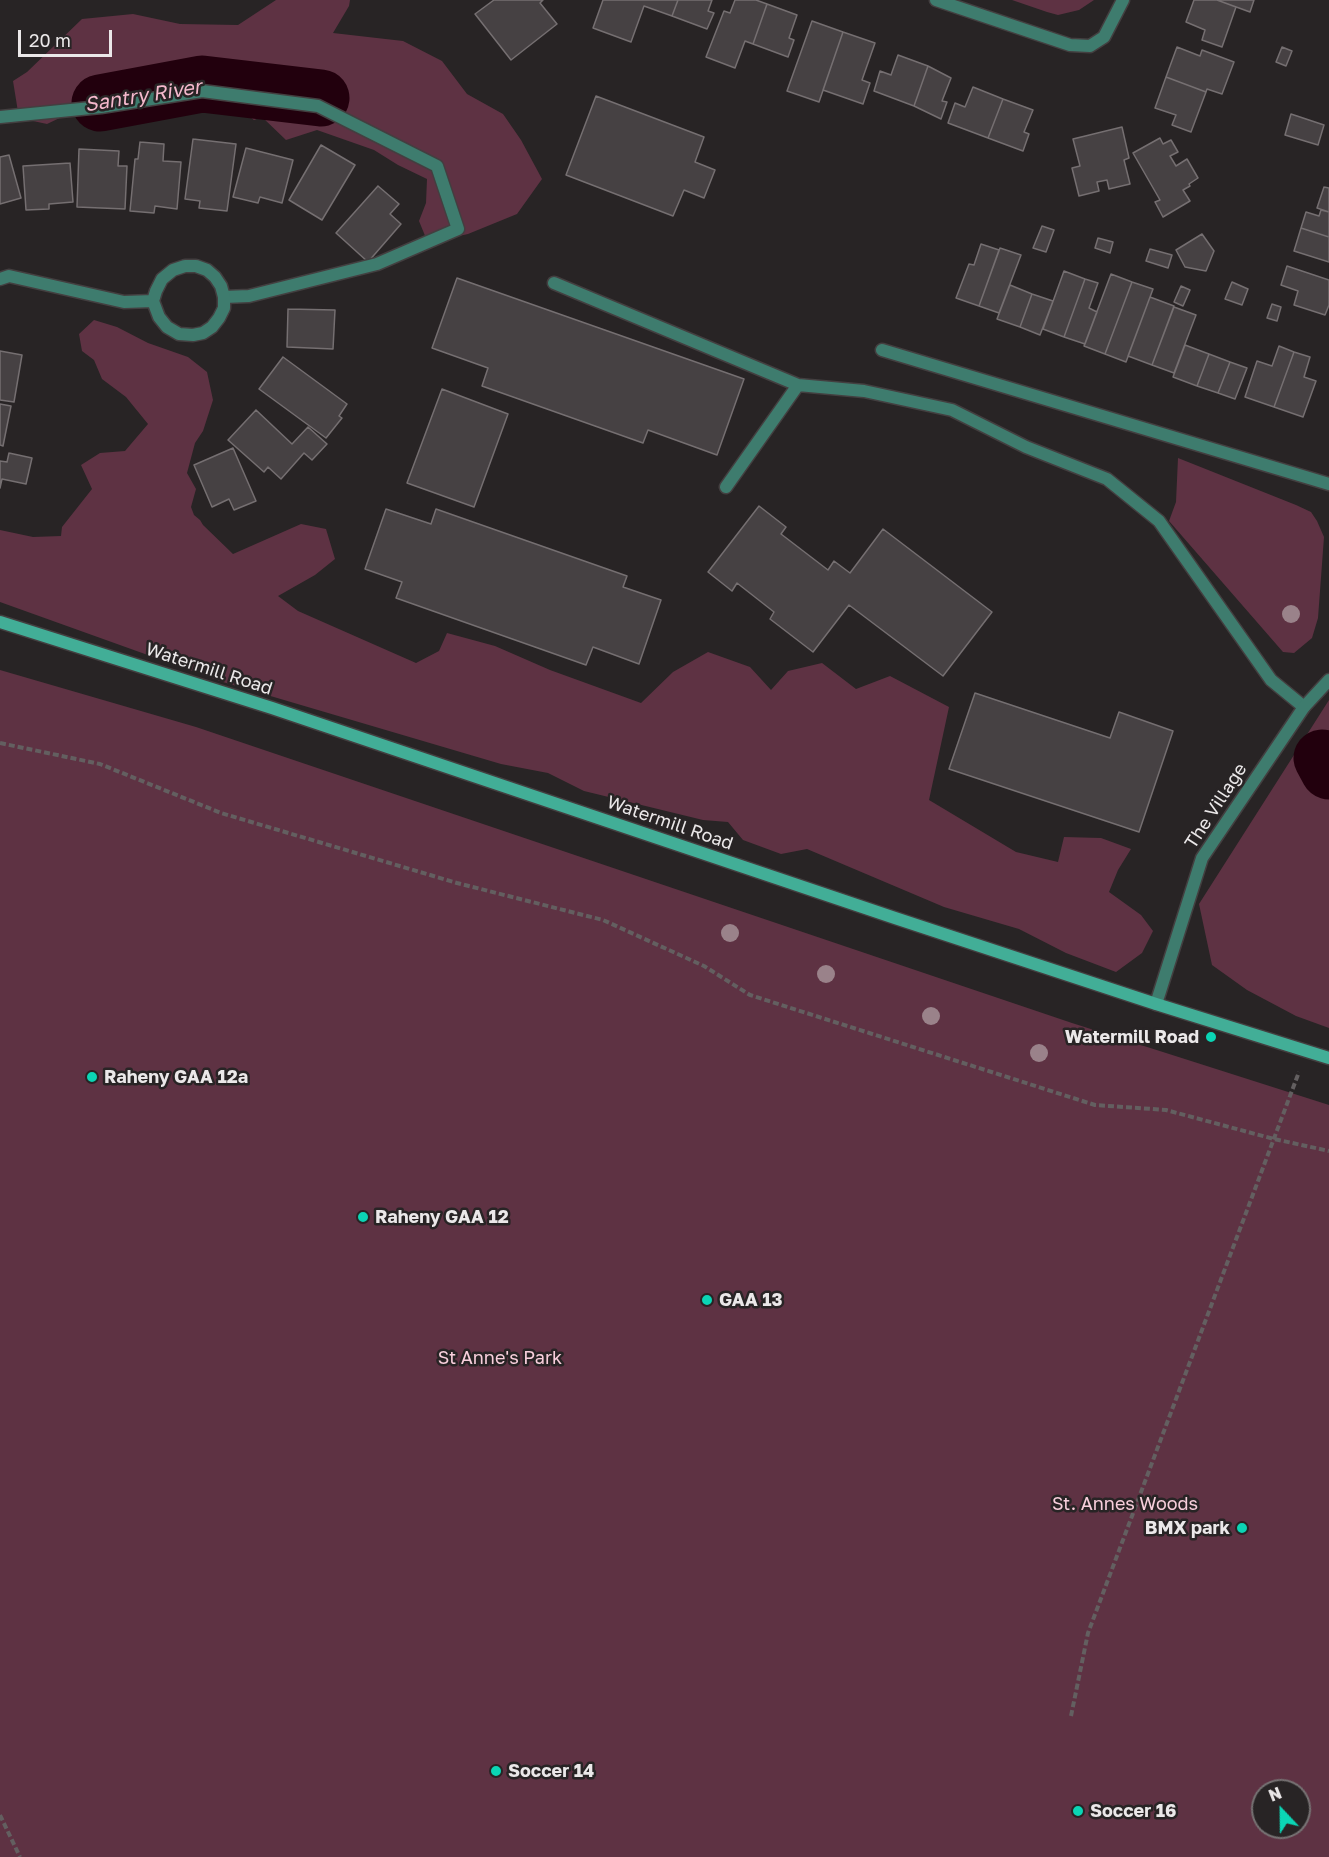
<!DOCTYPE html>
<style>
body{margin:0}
#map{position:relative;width:1329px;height:1857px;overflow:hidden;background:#282425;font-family:"Golos Text",sans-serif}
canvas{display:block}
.north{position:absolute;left:1251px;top:1779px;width:60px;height:60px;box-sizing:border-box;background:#282425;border:2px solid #767273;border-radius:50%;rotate:338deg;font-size:16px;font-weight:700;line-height:24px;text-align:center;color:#ebe8e9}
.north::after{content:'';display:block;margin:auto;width:21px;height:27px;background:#0bd5b5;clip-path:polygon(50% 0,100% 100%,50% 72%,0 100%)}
.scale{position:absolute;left:18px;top:30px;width:94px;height:27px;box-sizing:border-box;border:3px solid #ebe8e9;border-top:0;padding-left:8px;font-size:18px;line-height:21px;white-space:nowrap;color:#ebe8e9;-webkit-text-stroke:4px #282425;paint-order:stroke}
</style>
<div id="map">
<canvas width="1329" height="1857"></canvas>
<div class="north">N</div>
<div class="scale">20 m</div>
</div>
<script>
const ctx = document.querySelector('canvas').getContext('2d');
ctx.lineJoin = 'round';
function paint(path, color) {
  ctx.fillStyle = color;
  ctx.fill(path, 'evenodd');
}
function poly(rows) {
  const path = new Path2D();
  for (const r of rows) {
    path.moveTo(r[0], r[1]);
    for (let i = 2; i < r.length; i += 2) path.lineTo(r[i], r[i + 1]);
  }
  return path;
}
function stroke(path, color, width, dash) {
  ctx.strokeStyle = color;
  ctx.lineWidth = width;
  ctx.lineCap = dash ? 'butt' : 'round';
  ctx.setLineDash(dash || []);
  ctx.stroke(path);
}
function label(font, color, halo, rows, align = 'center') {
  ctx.font = font + ' "Golos Text",sans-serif';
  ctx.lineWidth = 5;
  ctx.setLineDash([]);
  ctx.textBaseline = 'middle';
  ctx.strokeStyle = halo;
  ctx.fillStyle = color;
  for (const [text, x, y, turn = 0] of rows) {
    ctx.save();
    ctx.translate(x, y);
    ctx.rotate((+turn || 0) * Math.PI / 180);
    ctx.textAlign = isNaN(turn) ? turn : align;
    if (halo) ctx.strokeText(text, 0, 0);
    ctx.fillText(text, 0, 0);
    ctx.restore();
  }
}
paint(poly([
 [276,0,350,0,349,6,333,33,403,41,442,61,467,94,503,114,521,140,542,179,517,214,468,234,428,243,419,221,426,203,427,179,398,165,374,150,317,130,286,140,262,117,254,120,239,109,212,99,168,100,140,104,115,115,68,114,47,124,19,118,13,81,27,72,82,19,133,14,180,24,238,25],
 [1012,0,1094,0,1079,10,1058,15,1047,12],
 [94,320,117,327,148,343,188,357,207,372,213,400,203,431,195,443,187,473,196,489,191,507,194,515,200,520,203,525,233,554,301,524,326,529,335,559,315,575,278,596,298,611,416,663,439,651,447,633,495,646,550,670,641,703,673,672,708,652,750,667,771,690,788,671,822,663,856,689,890,676,949,707,929,800,1016,852,1058,862,1064,837,1101,838,1131,849,1118,870,1109,892,1141,915,1153,931,1142,953,1116,972,1066,953,1019,929,944,907,807,849,781,854,743,840,728,822,703,820,584,791,548,773,501,764,223,682,0,602,0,530,33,537,61,536,62,527,92,489,81,465,100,453,125,451,148,424,126,397,102,379,94,360,82,351,79,334],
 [1178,458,1296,505,1311,512,1317,521,1324,537,1318,618,1312,638,1294,653,1283,652,1169,521,1176,502],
 [0,670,196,727,1072,1023,1329,1105,1329,1857,0,1857],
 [1263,1791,1299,1791,1299,1827,1263,1827],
 [1329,700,1329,1028,1296,1016,1247,990,1212,965,1199,904]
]), '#5e3243');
stroke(poly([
 [100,103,202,84,321,98],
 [1322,758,1329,771]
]), '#22000d', 57);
const building = poly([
 [494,0,543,0,540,3,557,24,511,60,475,14,494,0],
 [603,0,678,0,672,16,644,6,631,42,593,28,603,0],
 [678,0,712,0,708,11,714,13,707,29,672,16,678,0],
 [735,0,756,0,767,4,753,44,745,41,735,68,706,57,724,11,730,13,735,0],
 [1194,0,1217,0,1236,7,1222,47,1202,40,1205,30,1186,22,1194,0],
 [1217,0,1254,0,1250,12,1217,0],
 [767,4,797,15,789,38,794,40,788,57,753,44,767,4],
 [812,21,843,32,819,102,787,91,812,21],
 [843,32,875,43,862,80,870,83,863,104,823,90,843,32],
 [1177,47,1200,56,1202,50,1234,62,1222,94,1207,89,1206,92,1166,77,1177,47],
 [1282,47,1292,51,1286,66,1276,62,1282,47],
 [898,55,928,66,914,106,874,91,880,71,891,75,898,55],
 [928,66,951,78,942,101,947,102,941,119,914,106,928,66],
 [1166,77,1206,92,1191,132,1172,125,1176,115,1155,108,1166,77],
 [973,87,1003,99,988,138,948,123,955,103,965,107,973,87],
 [596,96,704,137,695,162,715,170,704,198,684,190,673,216,566,175,596,96],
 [1003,99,1033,110,1024,132,1029,134,1023,151,988,138,1003,99],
 [1291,114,1324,125,1318,145,1285,135,1291,114],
 [1122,127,1129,158,1124,160,1130,184,1109,189,1107,180,1097,182,1099,191,1079,196,1072,168,1080,166,1073,139,1122,127],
 [1160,138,1163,144,1171,140,1178,152,1170,156,1176,166,1187,159,1198,178,1189,184,1190,186,1183,190,1190,201,1163,217,1155,202,1160,200,1133,153,1160,138],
 [193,139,236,144,227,211,199,208,200,201,185,199,193,139],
 [140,142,164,144,163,161,181,162,177,209,155,206,154,213,130,211,135,159,138,159,140,142],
 [321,145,355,165,322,220,289,200,321,145],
 [246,148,293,160,282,203,260,197,258,203,233,197,246,148],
 [79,149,119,151,118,166,127,166,125,209,77,207,79,149],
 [9,155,21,198,0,204,0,157,9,155],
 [70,163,73,202,49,204,49,209,26,210,23,166,70,163],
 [378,186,399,204,390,214,401,224,368,262,336,233,378,186],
 [1324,187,1329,188,1329,212,1317,208,1324,187],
 [1321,210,1329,212,1329,237,1301,228,1306,212,1319,216,1321,210],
 [1042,226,1054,230,1046,252,1033,248,1042,226],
 [1301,228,1329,237,1329,262,1294,251,1301,228],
 [1202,234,1214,251,1206,271,1185,267,1176,250,1202,234],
 [1098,238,1113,242,1110,253,1095,248,1098,238],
 [981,244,999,250,979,306,956,298,969,264,974,265,981,244],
 [1000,248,1021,255,999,313,979,306,1000,248],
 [1150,249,1172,255,1168,268,1146,261,1150,249],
 [1287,266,1329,280,1329,305,1325,315,1294,305,1298,291,1281,285,1287,266],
 [1064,271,1085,279,1064,337,1043,329,1064,271],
 [1111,274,1132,282,1105,354,1084,346,1111,274],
 [457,278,744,379,717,455,648,430,643,443,482,386,488,368,432,348,457,278],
 [1085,279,1098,283,1089,308,1097,312,1085,344,1064,337,1085,279],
 [1132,282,1153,289,1126,362,1105,354,1132,282],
 [1232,282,1248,289,1242,305,1225,299,1232,282],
 [1010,285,1032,294,1020,327,997,319,1010,285],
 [1181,286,1190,290,1183,306,1174,302,1181,286],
 [1032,294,1053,301,1040,335,1020,327,1032,294],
 [1150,297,1174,306,1152,365,1128,356,1150,297],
 [1272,304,1281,307,1277,321,1267,318,1272,304],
 [1174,307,1196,315,1174,373,1152,365,1174,307],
 [288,309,335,310,333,349,287,347,288,309],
 [1185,345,1209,354,1197,386,1173,377,1185,345],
 [1279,346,1294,352,1274,407,1245,397,1257,361,1272,366,1279,346],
 [0,351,22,355,14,402,0,400,0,351],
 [1294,352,1310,357,1304,377,1316,381,1303,417,1274,407,1294,352],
 [1209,354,1230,362,1218,393,1197,386,1209,354],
 [283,357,347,404,339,416,342,418,326,438,259,389,283,357],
 [1230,362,1247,368,1235,399,1218,393,1230,362],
 [442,389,508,414,474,507,407,483,442,389],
 [0,404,11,406,3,446,0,445,0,404],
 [256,410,292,444,308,427,327,444,312,460,304,453,281,479,268,467,264,472,228,440,256,410],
 [233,448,256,501,234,510,229,499,212,507,194,465,233,448],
 [9,453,32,458,26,484,2,479,0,488,0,461,7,462,9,453],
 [759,506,786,527,781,534,828,570,834,561,850,573,883,529,992,612,943,676,849,605,813,652,770,619,774,612,737,583,732,591,708,572,759,506],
 [386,509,431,524,436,509,627,576,623,587,661,600,639,664,593,647,586,665,396,598,402,582,365,569,386,509],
 [975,693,1110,738,1119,712,1173,731,1139,832,949,769,975,693]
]);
paint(building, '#464143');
stroke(building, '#756f71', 1.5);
const lane = poly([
 [0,117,101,107,202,91,318,106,437,166,458,229,377,264,249,296,224,297],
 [554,283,798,385],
 [726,487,798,385,864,391,952,410,1026,447,1107,479,1159,521,1271,680,1304,707]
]);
const street = poly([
 [936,0,1070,45,1090,46,1104,37,1123,0],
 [185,266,196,266,207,270,215,277,221,286,224,297,224,308,219,318,212,327,203,333,193,335,179,334,167,327,159,317,153,301,156,291,162,279,173,270,185,266],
 [0,279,9,276,124,302,153,301],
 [882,350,1329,484],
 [1156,1004,1202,858,1304,707,1329,680]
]);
const secondary = poly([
 [0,622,272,708,895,918,1156,1004,1329,1058]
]);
stroke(lane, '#433f40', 15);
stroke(street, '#433f40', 15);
stroke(secondary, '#433f40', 15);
stroke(poly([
 [0,743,100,764,221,813,457,883,603,920,704,966,750,995,1095,1105,1166,1110,1274,1139,1329,1151],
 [1071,1716,1088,1633,1299,1072],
 [0,1815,20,1857]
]), '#635f60', 4, [6, 3]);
stroke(lane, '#3e7c6e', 12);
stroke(street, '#3e7c6e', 12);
stroke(secondary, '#42ae97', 12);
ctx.fillStyle = '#9a828a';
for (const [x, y] of [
 [1291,614],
 [730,933],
 [826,974],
 [931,1016],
 [1039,1053]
]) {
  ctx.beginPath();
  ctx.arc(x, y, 9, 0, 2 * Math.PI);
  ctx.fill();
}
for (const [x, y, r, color] of [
 [1211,1037,6,"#0bd5b5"],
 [92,1077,6,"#0bd5b5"],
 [363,1217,6,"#0bd5b5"],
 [707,1300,6,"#0bd5b5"],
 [1242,1528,6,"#0bd5b5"],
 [496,1771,6,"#0bd5b5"],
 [1078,1811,6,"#0bd5b5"]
]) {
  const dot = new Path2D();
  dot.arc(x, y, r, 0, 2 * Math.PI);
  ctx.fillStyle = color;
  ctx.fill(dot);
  stroke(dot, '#282425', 2);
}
label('18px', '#ebe8e9', '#282425', [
 ["Watermill Road",209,669,18],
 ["The Village",1216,806,-57],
 ["Watermill Road",670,823,19]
]);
label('bold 18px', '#ebe8e9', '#282425', [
 ["Watermill Road",1199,1037,"right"],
 ["Raheny GAA 12a",104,1077],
 ["Raheny GAA 12",375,1217],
 ["GAA 13",719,1300],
 ["BMX park",1230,1528,"right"],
 ["Soccer 14",508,1771],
 ["Soccer 16",1090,1811]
], 'left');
label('18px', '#f8cfdc', '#282425', [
 ["St Anne's Park",500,1358],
 ["St. Annes Woods",1125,1504]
]);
label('italic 20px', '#f4b8cc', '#282425', [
 ["Santry River",143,96,-9]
]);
</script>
